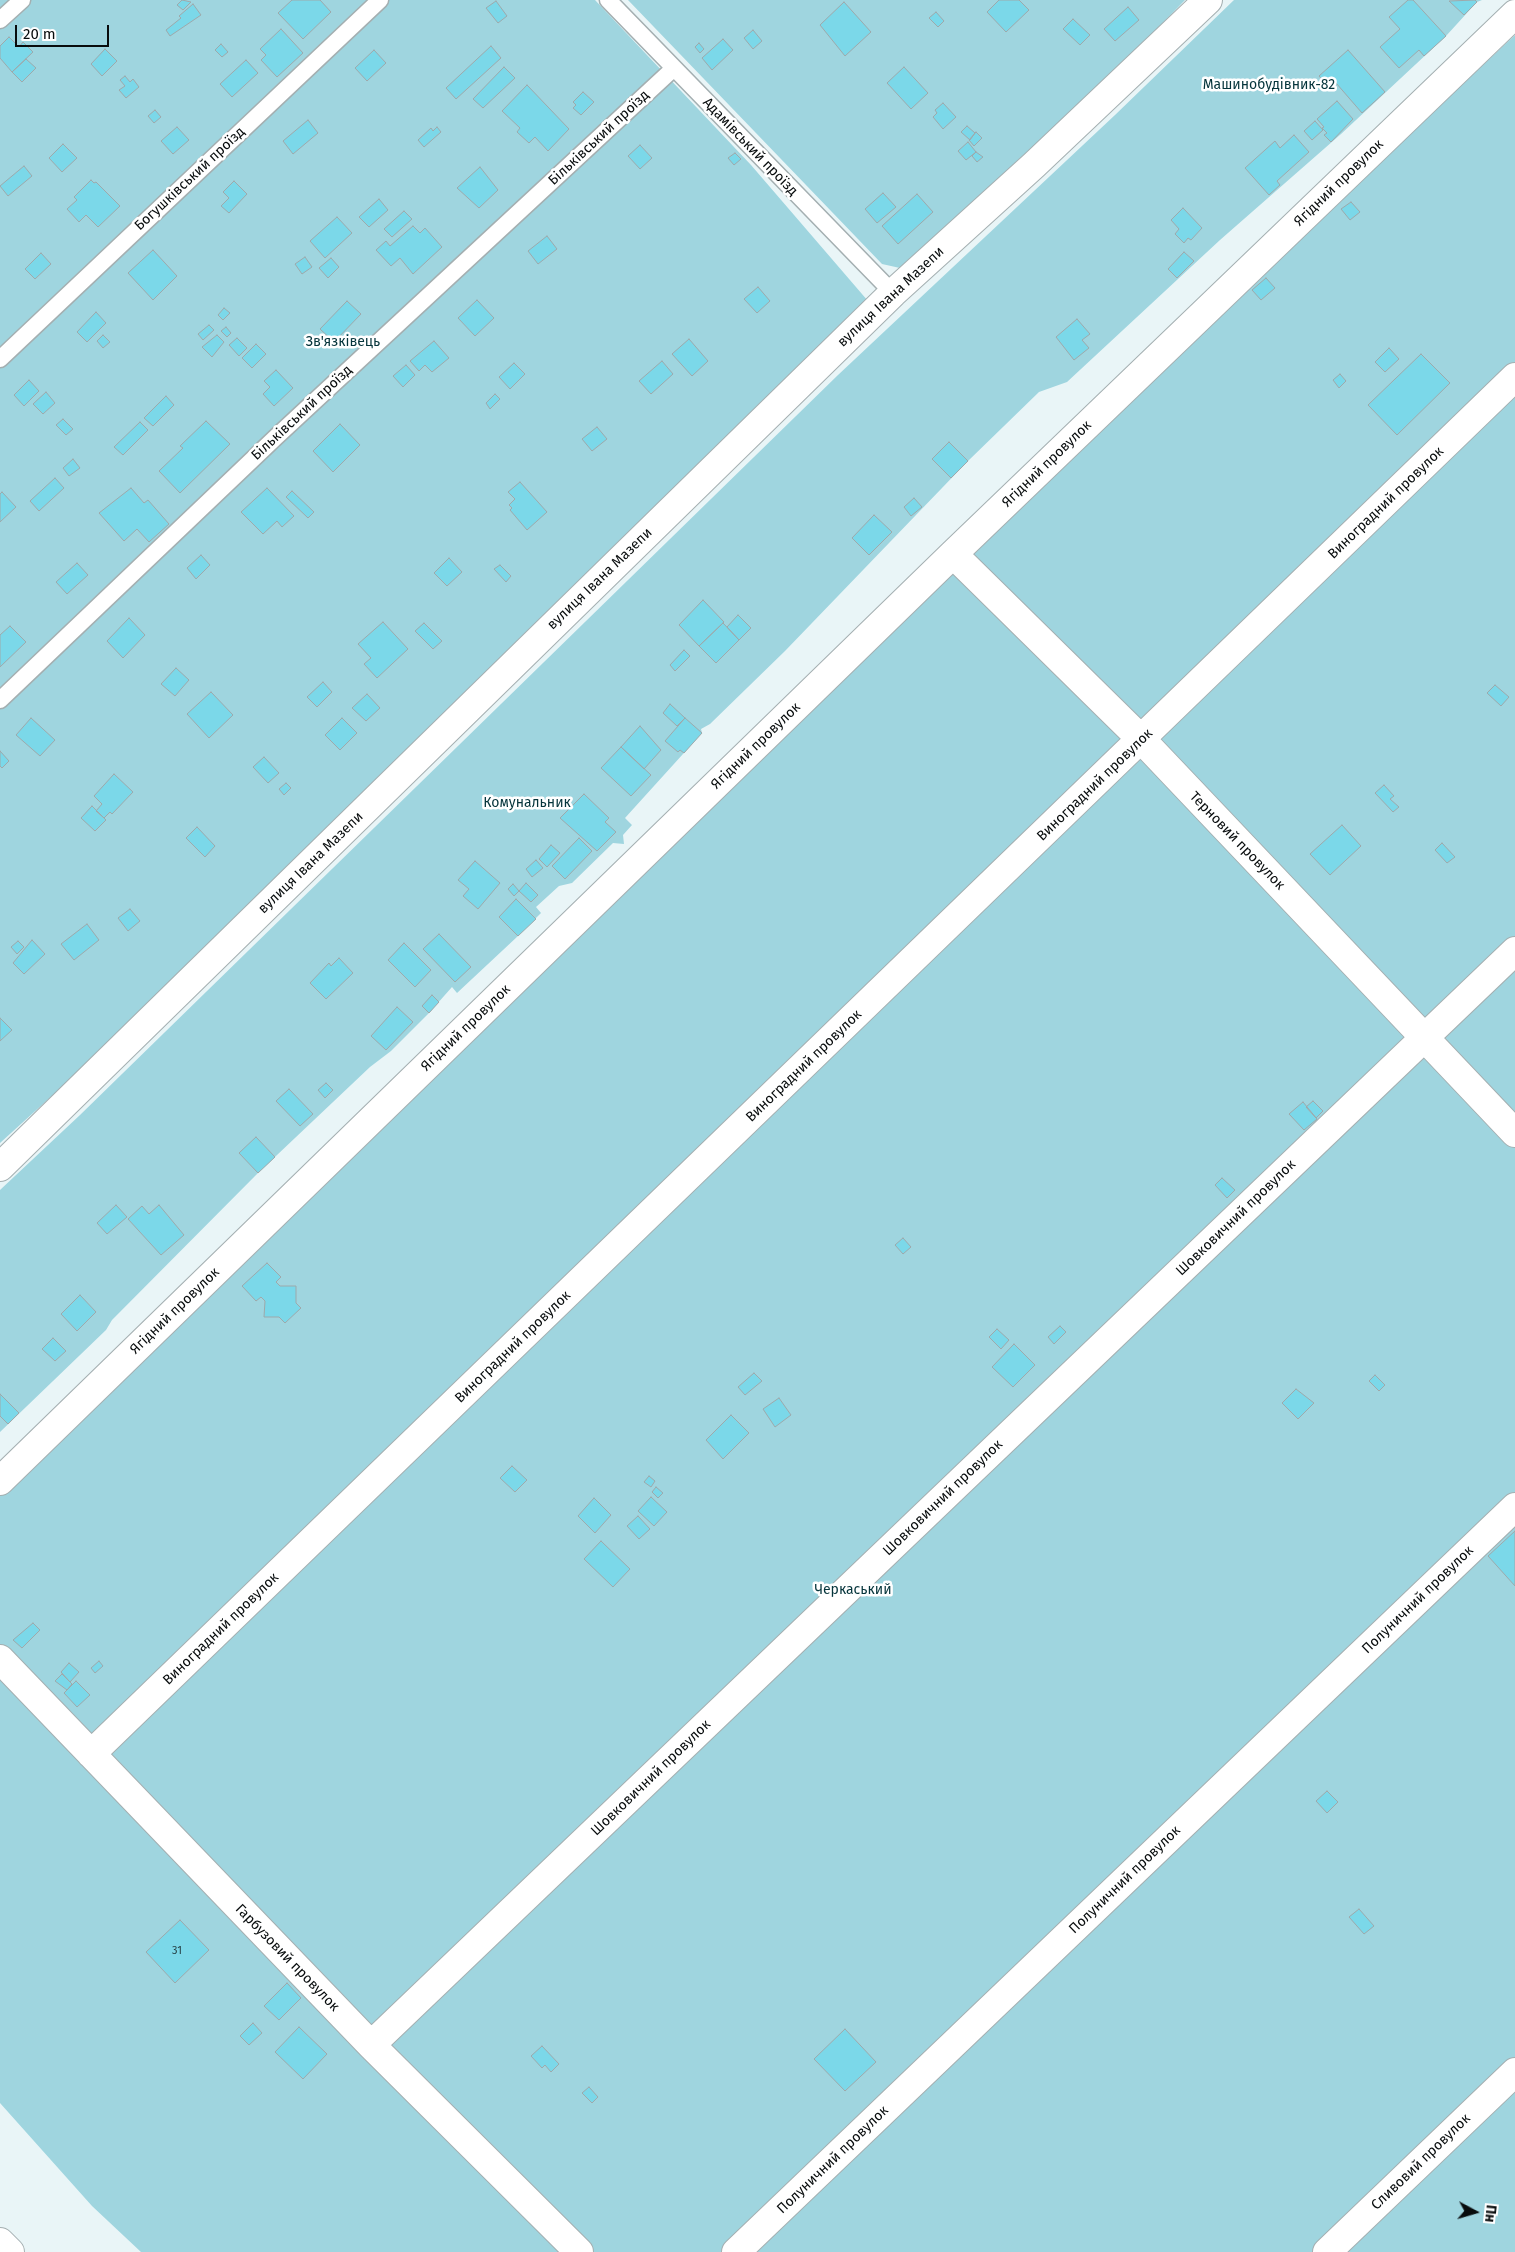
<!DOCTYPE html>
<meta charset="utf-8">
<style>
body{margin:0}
#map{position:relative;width:1515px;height:2252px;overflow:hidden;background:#e9f5f7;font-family:"Fira Sans",sans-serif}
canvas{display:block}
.north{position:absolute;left:1450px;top:2187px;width:50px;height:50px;-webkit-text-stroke:4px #fff;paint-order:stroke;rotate:96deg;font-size:14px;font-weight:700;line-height:20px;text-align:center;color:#080c0d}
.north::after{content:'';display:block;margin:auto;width:18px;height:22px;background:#080c0d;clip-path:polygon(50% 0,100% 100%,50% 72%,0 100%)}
.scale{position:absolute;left:15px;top:25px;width:94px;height:22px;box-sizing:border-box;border:2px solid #080c0d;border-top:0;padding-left:6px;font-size:15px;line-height:18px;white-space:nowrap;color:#080c0d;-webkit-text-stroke:4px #fff;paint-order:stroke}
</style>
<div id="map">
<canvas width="1515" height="2252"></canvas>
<div class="north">Пн</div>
<div class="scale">20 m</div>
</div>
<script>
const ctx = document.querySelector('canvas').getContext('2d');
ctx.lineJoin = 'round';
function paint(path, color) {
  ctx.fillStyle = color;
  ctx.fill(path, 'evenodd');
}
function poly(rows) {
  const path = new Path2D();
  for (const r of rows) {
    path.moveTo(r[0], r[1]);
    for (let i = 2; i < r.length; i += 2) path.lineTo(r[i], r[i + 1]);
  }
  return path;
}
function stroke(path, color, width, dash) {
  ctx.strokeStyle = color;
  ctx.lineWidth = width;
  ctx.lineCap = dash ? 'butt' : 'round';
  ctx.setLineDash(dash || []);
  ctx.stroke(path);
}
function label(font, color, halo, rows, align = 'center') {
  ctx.font = font + ' "Fira Sans",sans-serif';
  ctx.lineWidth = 5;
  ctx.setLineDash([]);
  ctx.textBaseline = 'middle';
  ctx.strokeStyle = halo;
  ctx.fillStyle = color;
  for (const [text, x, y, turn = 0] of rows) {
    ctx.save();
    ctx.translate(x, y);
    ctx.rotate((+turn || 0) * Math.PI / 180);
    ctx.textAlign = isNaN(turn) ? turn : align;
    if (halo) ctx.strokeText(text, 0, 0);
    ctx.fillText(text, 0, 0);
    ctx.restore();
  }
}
paint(poly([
 [0,0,595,0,751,165,868,301,65,1084,0,1143],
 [628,0,1185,0,1120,67,900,268,882,264],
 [1234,0,1482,0,1477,2,1446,36,1341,134,1220,240,1067,382,1039,392,968,461,785,651,710,724,701,729,702,733,625,818,632,825,623,835,624,844,613,843,572,883,559,886,536,907,541,913,518,936,457,993,452,987,429,1013,391,1051,370,1067,258,1173,112,1320,106,1330,0,1432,0,1190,80,1115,838,375,1115,115],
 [1515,35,1515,2252,141,2252,92,2206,0,2103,0,1496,1242,290]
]), '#9fd5df');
const building = poly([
 [182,0,191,2,183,10,177,5,182,0],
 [292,0,320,0,331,12,303,39,278,13,292,0],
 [999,0,1019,0,1029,10,1006,32,987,12,999,0],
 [1408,0,1413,0,1446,36,1424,56,1419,50,1399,68,1380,47,1400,29,1389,17,1408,0],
 [1475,0,1477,2,1464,15,1449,1,1475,0],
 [496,1,507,16,498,23,486,8,496,1],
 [844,2,871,32,845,56,820,25,844,2],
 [193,4,201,15,170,36,166,30,181,18,179,16,193,4],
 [1128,7,1139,20,1115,41,1104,29,1128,7],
 [936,12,944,21,938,27,929,18,936,12],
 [1073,19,1090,35,1080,45,1063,29,1073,19],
 [281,29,303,53,277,77,261,60,266,55,260,49,281,29],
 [753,30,762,41,753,49,744,38,753,30],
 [9,37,19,47,23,42,33,52,12,72,0,58,0,46,9,37],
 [723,39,733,50,712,70,702,58,723,39],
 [699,43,704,49,700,53,695,47,699,43],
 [221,44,228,52,222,57,215,50,221,44],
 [491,46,501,58,456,99,446,88,491,46],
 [105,49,117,61,102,76,91,64,105,49],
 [374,50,386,63,367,81,355,68,374,50],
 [1348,50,1385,92,1362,113,1336,83,1330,89,1319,76,1348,50],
 [26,59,36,68,22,82,12,72,26,59],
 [246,60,258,73,232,97,220,84,246,60],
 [504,67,515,78,483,108,473,99,504,67],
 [904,67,928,93,911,109,887,83,904,67],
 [125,76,130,82,133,79,139,87,126,98,119,90,125,86,120,80,125,76],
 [527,85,569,129,548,151,535,137,529,143,517,132,520,128,502,111,527,85],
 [583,92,594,102,581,115,573,108,576,105,573,102,583,92],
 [1337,101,1353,119,1331,142,1324,135,1327,133,1322,128,1324,127,1317,119,1337,101],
 [943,103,956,117,943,129,933,117,937,113,935,110,943,103],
 [155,110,161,117,154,123,148,116,155,110],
 [308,120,318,133,293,154,283,141,308,120],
 [1315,121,1323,130,1312,140,1304,131,1315,121],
 [967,126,975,133,970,140,961,132,967,126],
 [177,127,189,140,173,154,161,141,177,127],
 [437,127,441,132,424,147,418,140,431,128,433,131,437,127],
 [976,132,982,138,974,146,969,140,976,132],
 [1294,135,1309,152,1277,181,1280,185,1269,195,1245,168,1275,141,1280,148,1294,135],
 [968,142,976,152,966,160,958,151,968,142],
 [63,144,77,158,62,172,49,158,63,144],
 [640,145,652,158,640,169,628,156,640,145],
 [976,152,983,157,977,162,972,156,976,152],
 [735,153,741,159,734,165,728,158,735,153],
 [24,166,32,176,8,196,0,186,24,166],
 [480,167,498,190,479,208,457,188,480,167],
 [91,180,94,183,96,182,120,206,98,227,86,215,79,222,67,209,77,200,74,197,91,180],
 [234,181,247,194,229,213,221,206,229,198,223,192,234,181],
 [883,193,896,207,877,223,865,209,883,193],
 [917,194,933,212,898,244,882,226,917,194],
 [379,199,388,210,369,227,359,217,379,199],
 [1351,202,1360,212,1350,220,1341,209,1351,202],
 [1183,208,1202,228,1191,240,1188,238,1184,243,1175,234,1179,229,1171,220,1183,208],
 [404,211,412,219,392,237,384,229,404,211],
 [337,217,352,233,325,258,310,241,337,217],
 [413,226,420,233,425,228,442,247,413,274,400,258,391,266,376,250,386,241,390,246,413,226],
 [547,236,557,249,538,264,528,251,547,236],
 [153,250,177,276,153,300,128,273,153,250],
 [1184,252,1194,261,1177,278,1168,269,1184,252],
 [41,253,51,264,35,279,25,269,41,253],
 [305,257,312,267,302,274,295,264,305,257],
 [331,258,339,267,328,278,319,268,331,258],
 [1266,278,1275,288,1261,300,1252,290,1266,278],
 [758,287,770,301,757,313,744,299,758,287],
 [477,300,494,318,475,336,458,318,477,300],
 [347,301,361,314,334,342,320,329,347,301],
 [224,308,230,313,223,320,218,315,224,308],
 [96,312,106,323,87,342,77,332,96,312],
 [1077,319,1090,334,1082,340,1089,348,1074,360,1056,337,1077,319],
 [209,325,214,330,203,340,198,334,209,325],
 [226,327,231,333,227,337,221,331,226,327],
 [103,335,110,342,103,348,97,341,103,335],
 [217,335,224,342,212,357,202,347,217,335],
 [237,338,247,348,239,356,229,345,237,338],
 [689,339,708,361,692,376,672,354,689,339],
 [434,341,449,358,432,372,425,365,419,371,410,361,434,341],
 [256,344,266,354,252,368,242,358,256,344],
 [1389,348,1399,359,1385,372,1375,362,1389,348],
 [1421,354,1450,383,1397,435,1368,405,1421,354],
 [662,361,673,374,651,394,639,381,662,361],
 [514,363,525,374,510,389,499,377,514,363],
 [406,365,415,375,403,387,393,376,406,365],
 [276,370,293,388,274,406,263,394,270,387,264,381,276,370],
 [1340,374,1346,381,1339,388,1333,380,1340,374],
 [29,380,39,391,24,406,14,395,29,380],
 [46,392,55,403,43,414,33,404,46,392],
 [495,394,500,399,490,409,486,403,495,394],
 [166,396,174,405,153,426,144,418,166,396],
 [63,419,73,429,66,435,56,425,63,419],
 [206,421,230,444,180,493,159,471,183,448,180,446,206,421],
 [140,422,148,430,123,455,114,447,140,422],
 [340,424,360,445,333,472,313,451,340,424],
 [597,427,607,439,592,451,582,439,597,427],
 [949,442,968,461,951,478,932,459,949,442],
 [73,459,80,468,69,476,63,468,73,459],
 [55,478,64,488,39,511,30,501,55,478],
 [520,482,547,512,527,530,510,510,512,508,509,505,515,499,508,492,520,482],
 [131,488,144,503,148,500,169,524,149,542,137,529,124,541,99,513,131,488],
 [267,488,294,516,282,527,277,521,263,534,241,512,267,488],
 [292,491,314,512,308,518,286,497,292,491],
 [2,492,16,507,0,522,0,494,2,492],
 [914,498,922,507,911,516,904,507,914,498],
 [874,515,892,532,869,555,852,538,874,515],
 [201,555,210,565,196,579,187,568,201,555],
 [449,558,462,572,447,586,434,573,449,558],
 [77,563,88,575,67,594,56,582,77,563],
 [500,565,511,576,506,582,494,569,500,565],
 [703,600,724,622,699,646,679,625,703,600],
 [738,615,751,628,739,640,727,627,738,615],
 [129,618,145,635,123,658,107,641,129,618],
 [383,622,408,649,377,678,364,664,371,658,358,644,383,622],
 [424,623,442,641,433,649,415,631,424,623],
 [723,623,739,640,716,663,699,646,723,623],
 [10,626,26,642,0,667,0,635,10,626],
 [684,650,690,656,675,671,670,665,684,650],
 [176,668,189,680,175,696,161,684,176,668],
 [323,682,332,692,317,707,307,697,323,682],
 [1495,685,1509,697,1501,706,1487,693,1495,685],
 [211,692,233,715,209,738,187,714,211,692],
 [367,694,380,708,366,721,352,708,367,694],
 [670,704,685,718,677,726,663,713,670,704],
 [31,718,55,740,40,756,16,735,31,718],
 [342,718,357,733,340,750,325,735,342,718],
 [685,718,702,733,684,753,680,750,678,752,665,741,685,718],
 [640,726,661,750,644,769,621,747,640,726],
 [621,747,651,775,631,796,601,768,621,747],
 [0,751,9,761,2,768,0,766,0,751],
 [264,757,279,773,268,783,253,767,264,757],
 [114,774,133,792,112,814,110,812,104,818,96,811,102,804,94,796,114,774],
 [286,783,291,788,284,795,279,789,286,783],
 [1384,785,1394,796,1390,799,1399,807,1393,812,1375,793,1384,785],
 [584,794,609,818,605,822,616,832,597,851,560,818,584,794],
 [92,806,106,820,95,831,81,818,92,806],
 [1342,825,1361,846,1330,875,1310,854,1342,825],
 [197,827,215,846,205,857,186,838,197,827],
 [579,838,592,851,565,879,552,866,579,838],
 [1442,843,1455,857,1447,863,1435,850,1442,843],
 [551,845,560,853,547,867,539,859,551,845],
 [536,860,543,868,532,877,526,869,536,860],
 [475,861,500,883,478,909,463,896,469,889,458,880,475,861],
 [526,883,538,895,531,902,519,891,526,883],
 [513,884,519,891,514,896,508,889,513,884],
 [516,899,536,919,518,936,499,917,516,899],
 [130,909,140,921,128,931,118,918,130,909],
 [87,924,99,940,74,960,61,944,87,924],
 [439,934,471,967,455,982,423,949,439,934],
 [32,940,45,954,24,974,13,963,32,940],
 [18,941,24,947,17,954,11,947,18,941],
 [404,943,431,970,415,987,388,960,404,943],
 [339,958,353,973,326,999,310,983,329,963,331,966,339,958],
 [432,995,439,1002,429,1013,422,1006,432,995],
 [397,1007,413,1022,386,1050,371,1036,397,1007],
 [0,1018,12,1030,0,1041,0,1018],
 [326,1083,333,1090,325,1098,318,1090,326,1083],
 [289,1089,313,1114,300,1126,276,1101,289,1089],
 [1313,1101,1323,1111,1316,1118,1306,1107,1313,1101],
 [1303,1102,1317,1119,1304,1130,1289,1114,1303,1102],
 [256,1137,275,1157,258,1173,239,1153,256,1137],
 [1222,1178,1235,1190,1227,1198,1215,1185,1222,1178],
 [116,1205,127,1217,107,1234,97,1223,116,1205],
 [159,1205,184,1235,161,1255,128,1219,142,1206,149,1214,159,1205],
 [903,1238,911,1247,903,1254,895,1245,903,1238],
 [267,1263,281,1277,276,1282,280,1286,296,1286,296,1303,301,1308,285,1323,279,1317,264,1317,265,1301,261,1297,256,1301,242,1286,267,1263],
 [80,1295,96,1312,77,1331,61,1314,80,1295],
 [1060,1326,1066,1332,1054,1344,1048,1337,1060,1326],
 [997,1329,1009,1340,1001,1349,989,1337,997,1329],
 [53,1338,66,1351,55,1361,42,1349,53,1338],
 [1014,1344,1035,1365,1013,1387,992,1367,1014,1344],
 [754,1373,762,1381,745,1395,738,1387,754,1373],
 [1375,1375,1385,1385,1379,1391,1369,1381,1375,1375],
 [1296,1389,1314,1403,1298,1419,1282,1403,1296,1389],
 [0,1394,19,1413,8,1424,0,1416,0,1394],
 [779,1398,791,1415,775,1427,763,1409,779,1398],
 [731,1415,749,1433,723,1459,706,1440,731,1415],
 [512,1466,527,1480,515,1492,500,1478,512,1466],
 [649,1476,655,1481,651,1487,644,1482,649,1476],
 [656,1487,663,1493,658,1498,652,1492,656,1487],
 [651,1497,667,1512,654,1526,638,1511,651,1497],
 [594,1498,611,1515,595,1533,578,1516,594,1498],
 [638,1516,650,1529,639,1539,627,1526,638,1516],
 [1515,1531,1515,1586,1488,1556,1515,1531],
 [601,1541,630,1569,613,1587,584,1559,601,1541],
 [33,1623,40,1630,22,1648,13,1640,33,1623],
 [99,1661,103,1666,95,1673,91,1668,99,1661],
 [69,1663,79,1672,70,1682,61,1672,69,1663],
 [62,1674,72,1684,67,1690,55,1681,62,1674],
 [76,1681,90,1695,77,1707,64,1693,76,1681],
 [1327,1791,1338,1802,1327,1813,1316,1801,1327,1791],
 [1359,1909,1374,1926,1364,1934,1349,1917,1359,1909],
 [180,1920,209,1950,175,1983,146,1952,180,1920],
 [287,1983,301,1998,279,2020,264,2006,287,1983],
 [253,2023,262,2033,249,2045,240,2036,253,2023],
 [299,2027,327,2054,303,2079,275,2052,299,2027],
 [845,2029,876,2062,845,2091,814,2059,845,2029],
 [542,2046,559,2064,551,2072,545,2065,542,2068,531,2056,542,2046],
 [589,2087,598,2097,592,2103,582,2093,589,2087]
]);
paint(building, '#7bd8e9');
stroke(building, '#9ea9ab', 1);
const lane = poly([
 [608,0,893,293],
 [0,20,22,0],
 [0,359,380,0],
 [0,700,276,437,673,69]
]);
const street = poly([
 [953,554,1142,740,1515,1133],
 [0,1167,893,293,1034,165,1208,0],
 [0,1481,953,554,1515,14],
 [0,1659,371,2045,579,2252],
 [91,1754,1515,377],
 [371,2045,1515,951],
 [736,2252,1515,1507],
 [1327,2252,1515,2072]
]);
const secondary = poly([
 [0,2242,10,2252]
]);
stroke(lane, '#a4afb1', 19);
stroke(street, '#a4afb1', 30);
stroke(secondary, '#a4afb1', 30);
stroke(lane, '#fff', 16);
stroke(street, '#fff', 28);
stroke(secondary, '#fff', 28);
label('11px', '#253f44', null, [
 ["31",177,1951]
]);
label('14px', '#05343b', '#fff', [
 ["Машинобудівник-82",1269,85],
 ["Зв'язківець",343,342],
 ["Комунальник",527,803],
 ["Черкаський",853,1590]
]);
label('14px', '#080c0d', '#fff', [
 ["Більківський проїзд",599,138,-43],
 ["Адамівський проїзд",750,147,46],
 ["Богушківський проїзд",190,179,-43],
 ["Ягідний провулок",1339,183,-44],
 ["вулиця Івана Мазепи",891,297,-43],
 ["Більківський проїзд",302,413,-43],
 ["Ягідний провулок",1047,464,-44],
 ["Виноградний провулок",1386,503,-44],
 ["вулиця Івана Мазепи",600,579,-44],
 ["Ягідний провулок",756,746,-44],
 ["Виноградний провулок",1095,785,-44],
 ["Терновий провулок",1237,841,46],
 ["вулиця Івана Мазепи",311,863,-44],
 ["Ягідний провулок",466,1028,-44],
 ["Виноградний провулок",804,1066,-44],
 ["Шовковичний провулок",1236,1218,-44],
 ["Ягідний провулок",175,1311,-44],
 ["Виноградний провулок",513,1347,-44],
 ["Шовковичний провулок",943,1498,-44],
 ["Полуничний провулок",1418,1600,-44],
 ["Виноградний провулок",221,1629,-44],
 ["Шовковичний провулок",651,1778,-44],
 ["Полуничний провулок",1125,1880,-44],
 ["Гарбузовий провулок",287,1958,46],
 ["Полуничний провулок",833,2160,-44],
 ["Сливовий провулок",1421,2162,-44]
]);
</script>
